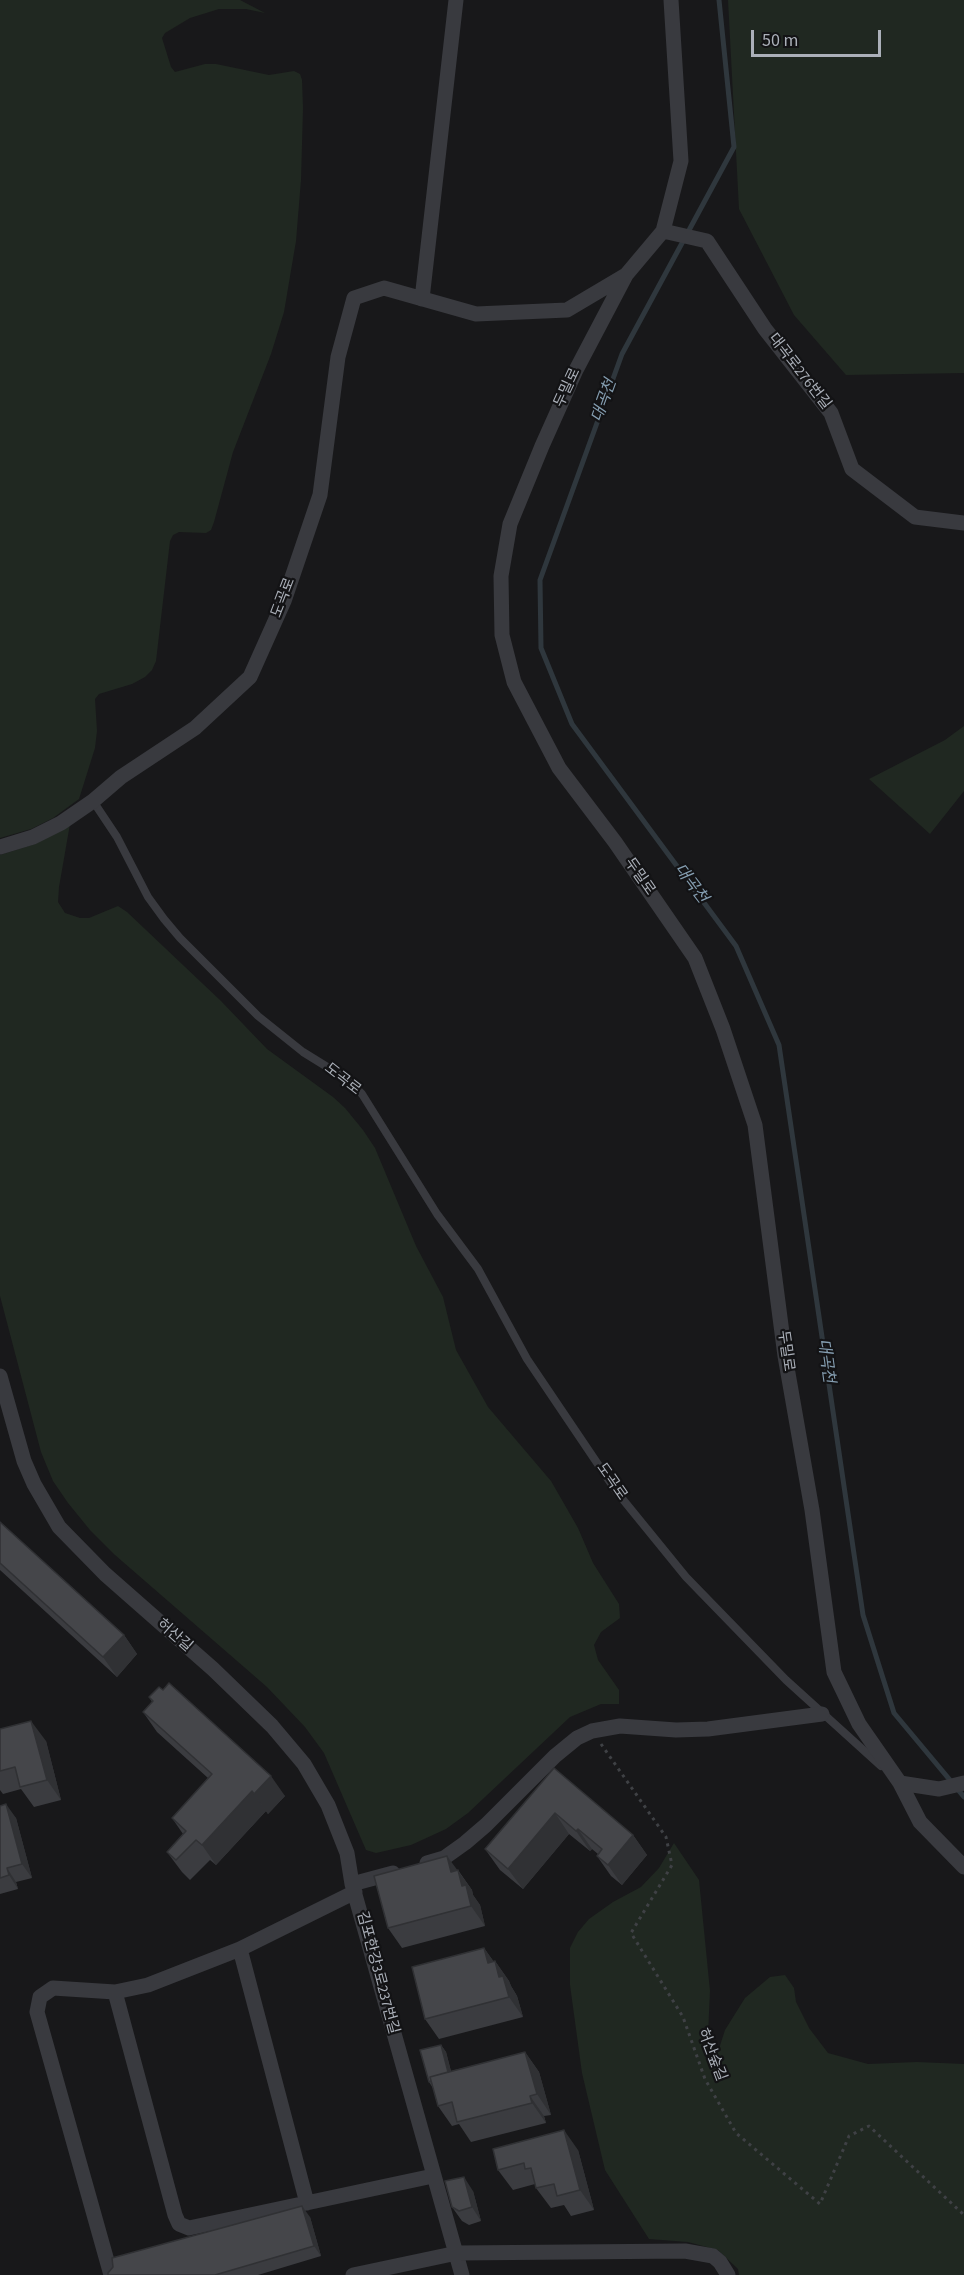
<!DOCTYPE html>
<meta charset="utf-8">
<style>
body{margin:0}
#map{position:relative;width:964px;height:2275px;overflow:hidden;background:#18181a;font-family:"Source Sans 3",sans-serif}
canvas{display:block}
.scale{position:absolute;left:751px;top:30px;width:130px;height:27px;box-sizing:border-box;border:3px solid #abb0b9;border-top:0;padding-left:8px;font-size:18px;line-height:21px;white-space:nowrap;color:#abb0b9;-webkit-text-stroke:4px #131315;paint-order:stroke}
</style>
<div id="map">
<canvas width="964" height="2275"></canvas>
<div class="scale">50 m</div>
</div>
<script>
const ctx = document.querySelector('canvas').getContext('2d');
ctx.lineJoin = 'round';
function paint(path, color) {
  ctx.fillStyle = color;
  ctx.fill(path, 'evenodd');
}
function poly(rows) {
  const path = new Path2D();
  for (const r of rows) {
    path.moveTo(r[0], r[1]);
    for (let i = 2; i < r.length; i += 2) path.lineTo(r[i], r[i + 1]);
  }
  return path;
}
function stroke(path, color, width, dash) {
  ctx.strokeStyle = color;
  ctx.lineWidth = width;
  ctx.lineCap = dash ? 'butt' : 'round';
  ctx.setLineDash(dash || []);
  ctx.stroke(path);
}
function label(font, color, halo, rows, align = 'center') {
  ctx.font = font + ' "Source Sans 3","Noto Sans KR",sans-serif';
  ctx.lineWidth = 4.5;
  ctx.setLineDash([]);
  ctx.textBaseline = 'middle';
  ctx.strokeStyle = halo;
  ctx.fillStyle = color;
  for (const [text, x, y, turn = 0] of rows) {
    ctx.save();
    ctx.translate(x, y);
    ctx.rotate((+turn || 0) * Math.PI / 180);
    ctx.textAlign = isNaN(turn) ? turn : align;
    if (halo) ctx.strokeText(text, 0, 0);
    ctx.fillText(text, 0, 0);
    ctx.restore();
  }
}
paint(poly([
 [0,0,240,0,265,13,246,9,219,9,190,18,165,33,162,38,171,67,175,72,205,64,216,64,269,75,294,71,300,74,302,80,303,108,301,180,296,241,284,312,271,354,233,452,214,522,211,530,206,533,179,532,173,535,170,541,156,661,152,670,145,677,132,684,99,694,95,699,97,731,95,748,79,799,53,818,31,829,0,838],
 [728,0,964,0,964,373,846,375,794,315,739,209],
 [964,726,964,791,930,834,869,779,945,740],
 [70,824,59,887,58,902,65,913,80,918,89,918,118,906,127,912,221,1001,267,1049,333,1097,345,1108,363,1130,375,1148,416,1246,443,1297,456,1350,488,1407,551,1481,578,1528,593,1563,619,1604,620,1618,601,1632,594,1645,598,1660,619,1690,619,1704,601,1704,570,1717,468,1813,446,1829,411,1845,376,1853,366,1850,324,1753,305,1727,267,1687,115,1555,90,1530,68,1503,53,1481,41,1452,0,1296,0,855,35,844],
 [674,1843,699,1880,710,1991,708,2035,716,2058,725,2030,745,1998,770,1977,785,1975,794,1988,796,2002,809,2028,828,2053,868,2064,917,2062,964,2064,964,2275,739,2275,738,2269,718,2250,688,2242,649,2239,605,2170,582,2073,570,1985,570,1948,578,1932,589,1919,613,1902,641,1887,659,1868]
]), '#202821');
stroke(poly([
 [719,0,734,147,622,354,540,580,541,648,572,724,736,946,779,1045,863,1615,894,1713,964,1797]
]), '#2f373d', 5);
stroke(poly([
 [601,1744,666,1837,672,1865,631,1933,683,2017,705,2079,736,2133,820,2204,849,2136,869,2126,964,2215]
]), '#3f4145', 3, [3, 4.5]);
stroke(poly([
 [93,801,117,837,148,897,164,919,180,938,258,1016,303,1052,345,1078,362,1094,437,1214,478,1269,527,1359,616,1491,686,1577,786,1680,881,1766]
]), '#393a3f', 8);
stroke(poly([
 [671,0,681,161,663,231,626,275,576,370,542,446,510,524,501,576,502,635,514,682,559,768,615,842,695,958,723,1029,755,1125,785,1356,812,1510,834,1672,859,1724,900,1783,920,1822,964,1867],
 [663,231,707,241,765,329,831,413,852,469,915,517,964,523],
 [422,299,456,0],
 [0,847,33,837,61,823,93,801,121,777,195,728,250,677,284,601,320,495,338,357,354,298,384,288,476,314,567,310,626,275],
 [0,1376,24,1461,34,1484,59,1527,105,1574,213,1669,272,1726,304,1764,328,1805,347,1853,352,1884,462,2275],
 [900,1783,939,1789,964,1783],
 [427,1863,444,1858,465,1843,486,1825,555,1756,577,1738,592,1731,620,1726,676,1730,708,1729,822,1714],
 [352,1884,393,1873],
 [240,1949,307,2203],
 [115,1992,175,2215,179,2224,189,2228,433,2176],
 [111,2275,37,2012,40,1997,53,1988,115,1992,148,1985,240,1949,355,1892],
 [353,2275,457,2253,685,2251,713,2256,720,2262,728,2275]
]), '#393a3f', 15);
paint(poly([
 [0,1522,124,1635,137,1654,117,1677,0,1570],
 [149,1697,285,1796,268,1814,266,1811,216,1865,210,1860,190,1880,182,1872,167,1852,183,1834,172,1818,208,1778,157,1732,143,1712,152,1702],
 [0,1729,46,1741,61,1800,34,1807,21,1789,3,1794,0,1790],
 [554,1768,633,1835,647,1855,622,1885,611,1876,597,1856,598,1854,592,1849,590,1851,569,1834,523,1889,500,1870,485,1849],
 [0,1806,16,1818,32,1878,16,1882,18,1889,0,1894],
 [456,1870,458,1870,472,1890,473,1895,480,1905,485,1926,402,1948,388,1928],
 [484,1948,494,1962,495,1961,509,1981,511,1986,517,1996,523,2017,439,2039,425,2019],
 [441,2045,446,2052,451,2071,525,2052,539,2072,551,2115,544,2116,546,2123,471,2142,459,2124,452,2126,438,2106,433,2088,429,2082],
 [493,2149,578,2150,594,2210,571,2216,564,2205,551,2208,536,2188,535,2184,513,2190,498,2170],
 [473,2191,481,2221,469,2225,462,2221,452,2207],
 [310,2217,321,2256,258,2275,108,2275]
]), '#3b3c40');
paint(poly([
 [124,1635,137,1654,117,1677,103,1657],
 [31,1721,46,1741,61,1800,47,1780],
 [271,1776,285,1796,268,1814,254,1794],
 [252,1791,266,1811,216,1865,202,1845],
 [6,1804,16,1818,32,1878,22,1864],
 [555,1813,569,1834,523,1889,508,1869],
 [578,1829,592,1849,590,1851,576,1831],
 [633,1835,647,1855,622,1885,608,1865],
 [447,1856,472,1890,473,1895,480,1905,485,1926,471,1906,451,1872],
 [7,1868,16,1882,18,1889,9,1875],
 [484,1948,496,1965,495,1961,509,1981,511,1986,517,1996,523,2017,509,1997,488,1963],
 [441,2045,446,2052,454,2084,449,2077],
 [525,2052,539,2072,551,2115,537,2094],
 [530,2096,544,2116,546,2123,532,2103],
 [564,2130,578,2150,594,2210,580,2190],
 [464,2177,473,2191,481,2221,472,2207],
 [302,2206,310,2217,321,2256,314,2246]
]), '#303134');
const building = poly([
 [0,1522,124,1635,103,1657,0,1563,0,1522],
 [169,1683,271,1776,254,1794,252,1791,202,1845,196,1840,176,1860,167,1852,186,1831,172,1818,212,1774,143,1712,153,1701,149,1697,159,1687,163,1690,169,1683],
 [31,1721,47,1780,20,1787,15,1767,0,1771,0,1729,31,1721],
 [554,1768,633,1835,608,1865,597,1856,602,1849,578,1829,576,1831,555,1813,508,1869,485,1849,554,1768],
 [6,1804,22,1864,7,1868,9,1875,0,1878,0,1806,6,1804],
 [447,1856,451,1872,458,1870,462,1886,466,1885,471,1906,388,1928,374,1876,447,1856],
 [484,1948,488,1963,495,1961,499,1977,503,1976,509,1997,425,2019,412,1967,484,1948],
 [441,2045,448,2072,430,2077,431,2081,429,2082,420,2050,441,2045],
 [525,2052,537,2094,530,2096,532,2103,457,2122,452,2102,438,2106,430,2077,525,2052],
 [564,2130,580,2190,557,2196,554,2184,536,2188,531,2168,525,2169,524,2163,498,2170,493,2149,564,2130],
 [464,2177,472,2207,459,2211,452,2207,445,2181,464,2177],
 [302,2206,314,2246,215,2275,108,2275,108,2273,113,2267,112,2258,302,2206]
]);
paint(building, '#45464a');
stroke(building, '#303134', 1.5);
label('15px', '#abb0b9', '#131315', [
 ["대곡로276번길",799,372,52],
 ["두밀로",568,388,-65],
 ["도곡로",284,598,-69],
 ["두밀로",639,877,55],
 ["도곡로",342,1080,38],
 ["두밀로",785,1351,82],
 ["도곡로",611,1482,55],
 ["허산길",174,1636,41],
 ["김포한강3로237번길",377,1973,75],
 ["허산숲길",711,2055,69]
]);
label('italic 16px', '#859eb1', '#131315', [
 ["대곡천",605,401,-70],
 ["대곡천",690,884,53],
 ["대곡천",825,1361,82]
]);
</script>
